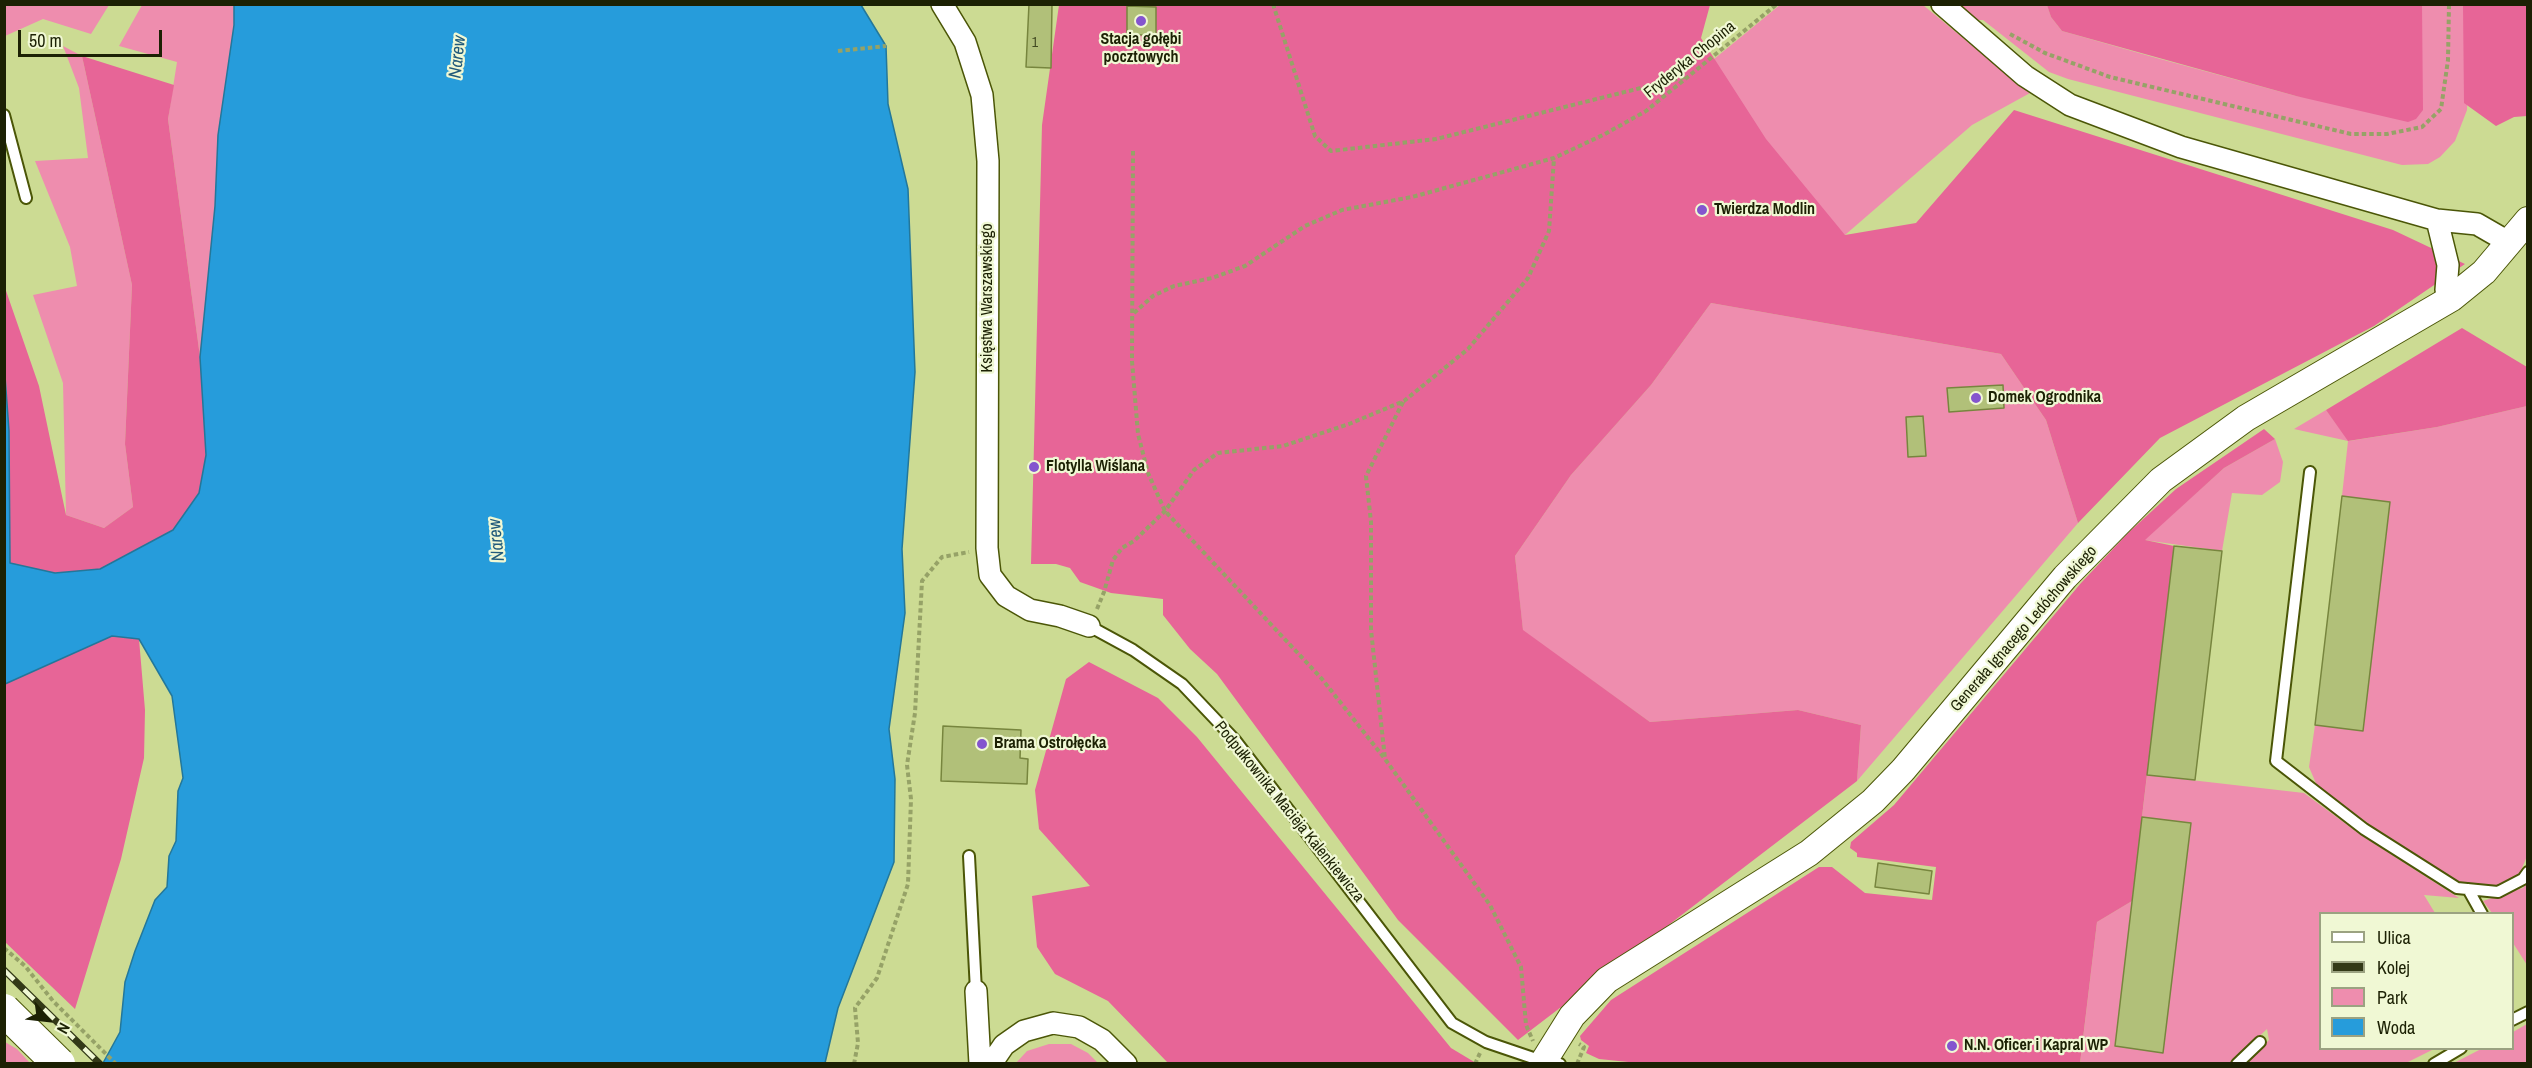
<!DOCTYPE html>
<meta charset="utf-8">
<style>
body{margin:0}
#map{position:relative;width:2532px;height:1068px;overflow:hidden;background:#ccdb93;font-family:"Archivo Narrow",sans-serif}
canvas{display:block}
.frame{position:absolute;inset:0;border:6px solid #1c2104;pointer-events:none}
.legend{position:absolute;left:2319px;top:912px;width:195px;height:138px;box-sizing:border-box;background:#f0f8d4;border:2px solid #9ba281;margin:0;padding:8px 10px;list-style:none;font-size:18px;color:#1c2104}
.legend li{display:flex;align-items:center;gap:12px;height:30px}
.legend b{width:30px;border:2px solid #9ba281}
.north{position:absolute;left:18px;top:990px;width:60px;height:60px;-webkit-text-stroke:4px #f0f8d4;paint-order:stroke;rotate:118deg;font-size:16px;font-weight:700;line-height:24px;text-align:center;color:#1c2104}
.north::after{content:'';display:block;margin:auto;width:21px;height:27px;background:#1c2104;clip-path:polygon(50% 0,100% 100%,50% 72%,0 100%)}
.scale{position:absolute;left:18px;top:30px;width:144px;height:27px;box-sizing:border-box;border:3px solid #1c2104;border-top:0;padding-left:8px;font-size:18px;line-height:21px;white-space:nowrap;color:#1c2104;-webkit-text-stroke:4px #f0f8d4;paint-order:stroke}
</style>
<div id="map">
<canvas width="2532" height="1068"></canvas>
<div class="frame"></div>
<ul class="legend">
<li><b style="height:8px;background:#fff"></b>Ulica</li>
<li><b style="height:8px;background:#333917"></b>Kolej</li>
<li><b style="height:16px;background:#ee8dae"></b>Park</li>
<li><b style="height:16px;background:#269cdb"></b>Woda</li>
</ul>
<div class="north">N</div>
<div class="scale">50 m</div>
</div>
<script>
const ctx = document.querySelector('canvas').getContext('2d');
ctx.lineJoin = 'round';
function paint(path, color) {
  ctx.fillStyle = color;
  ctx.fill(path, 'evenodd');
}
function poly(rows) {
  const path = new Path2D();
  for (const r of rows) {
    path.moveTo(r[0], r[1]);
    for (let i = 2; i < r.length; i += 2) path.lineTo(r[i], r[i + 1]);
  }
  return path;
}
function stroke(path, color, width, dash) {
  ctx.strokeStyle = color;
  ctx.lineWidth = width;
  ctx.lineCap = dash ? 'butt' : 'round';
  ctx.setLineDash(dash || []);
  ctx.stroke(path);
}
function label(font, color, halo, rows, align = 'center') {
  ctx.font = font + ' "Archivo Narrow",sans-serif';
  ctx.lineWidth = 4.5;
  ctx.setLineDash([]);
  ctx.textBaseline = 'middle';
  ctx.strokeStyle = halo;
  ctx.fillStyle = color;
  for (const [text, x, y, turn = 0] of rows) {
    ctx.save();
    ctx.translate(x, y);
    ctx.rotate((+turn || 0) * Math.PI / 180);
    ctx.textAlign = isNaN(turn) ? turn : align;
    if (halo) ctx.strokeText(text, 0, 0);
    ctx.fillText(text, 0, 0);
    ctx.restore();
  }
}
paint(poly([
 [1781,4,1923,5,2030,93,1972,125,1845,235,1663,101],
 [4,5,109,5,91,34,43,19,5,36],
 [142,5,234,5,234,25,218,135,215,206,200,357,168,119,177,62,119,46],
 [1956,5,2047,5,2051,17,2062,31,2153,57,2296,96,2422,110,2422,5,2471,5,2467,110,2455,141,2440,157,2428,164,2402,165,2068,79,2049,72,1983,20,1974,20],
 [63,46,82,56,132,285,125,444,133,507,104,528,66,515,63,383,33,295,77,286,70,247,35,161,88,158,79,88],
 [1711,303,2001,354,2046,420,2078,523,1857,781,1861,725,1798,710,1650,722,1523,631,1515,556,1571,475,1651,385],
 [2527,406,2527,856,2520,873,2499,887,2461,883,2387,837,2318,788,2309,767,2315,725,2363,730,2390,502,2342,496,2348,441,2294,429,2326,410,2349,441,2437,427],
 [2275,439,2283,462,2280,482,2262,495,2232,493,2222,551,2144,540,2224,468],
 [2147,775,2304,793,2361,835,2459,898,2424,895,2435,913,2320,914,2320,1048,2434,1049,2406,1063,2247,1063,2269,1040,2267,1029,2231,1063,2080,1064,2097,922,2132,901,2115,1046,2163,1052,2191,823,2142,817],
 [2527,883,2527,965,2513,943,2512,914,2492,913,2483,901,2523,888],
 [2527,1024,2527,1063,2454,1063,2481,1049,2512,1048,2513,1032],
 [5,1042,17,1049,30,1063,5,1063],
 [1049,1044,1071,1044,1088,1053,1098,1063,1016,1063,1027,1051]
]), '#ee8dae');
paint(poly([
 [1059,5,1710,5,1701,38,1766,139,1845,235,1916,223,2014,110,2393,230,2465,264,2374,326,2160,438,2078,523,2046,420,2001,354,1711,303,1651,385,1571,475,1515,556,1523,630,1650,722,1798,710,1861,725,1857,781,1518,1040,1398,920,1217,674,1190,649,1163,615,1163,599,1111,593,1080,582,1070,568,1056,564,1031,564,1042,125],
 [2310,5,2422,5,2423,110,2416,119,2408,122,2296,96,2062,31,2051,17,2047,5],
 [2463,5,2527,5,2527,116,2514,117,2496,126,2464,103],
 [82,56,174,85,168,119,200,357,206,455,199,493,173,530,100,569,55,573,10,563,4,285,39,386,66,515,104,528,133,507,125,444,132,285],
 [2462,328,2527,367,2527,406,2437,427,2348,441,2326,410],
 [2264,429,2275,439,2224,468,2145,540,2174,546,2132,901,2097,922,2080,1063,1648,1064,1599,1059,1586,1053,1589,1046,1581,1040,1580,1036,1611,1000,1819,867,1832,867,1865,893,1932,900,1936,867,1857,857,1857,853,1850,848,1851,842,1894,805,2081,583,2128,533,2176,489],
 [112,636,139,639,145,710,144,758,121,859,75,1009,5,942,4,684],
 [1089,662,1158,698,1197,737,1451,1048,1476,1063,1168,1063,1108,1001,1055,974,1037,947,1032,896,1090,886,1039,829,1035,790,1066,679]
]), '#e76597');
const water = poly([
 [234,5,861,5,886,46,888,104,908,189,915,372,902,549,905,613,889,729,895,779,894,862,838,1008,825,1063,103,1063,120,1032,125,982,135,951,155,900,167,887,169,856,176,841,178,791,183,778,172,696,139,639,112,636,5,684,5,376,9,431,10,563,55,573,100,569,173,530,199,493,206,455,200,357,215,206,218,135,234,25,234,5]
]);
paint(water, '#269cdb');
stroke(water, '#23779a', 1.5);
const building = poly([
 [1029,4,1052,4,1051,68,1026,67,1029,4],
 [1127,6,1156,7,1156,35,1127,35,1127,6],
 [2003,385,2004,408,1949,412,1947,388,2003,385],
 [1923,416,1926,456,1908,457,1906,417,1923,416],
 [2342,496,2390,502,2363,731,2315,725,2342,496],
 [2174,546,2222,551,2195,780,2147,775,2174,546],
 [943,726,1021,730,1020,758,1028,759,1027,784,941,781,943,726],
 [2142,817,2191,823,2163,1053,2115,1046,2142,817],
 [1878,863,1932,871,1929,894,1875,887,1878,863]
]);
paint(building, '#b1c079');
stroke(building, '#77853e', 1.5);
const service = poly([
 [4,115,26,198],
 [2310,472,2276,761,2364,829,2457,888,2498,892,2523,879,2528,872],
 [1089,626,1133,650,1182,684,1235,740,1452,1023,1486,1042,1542,1061,1560,1064],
 [969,856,976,991],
 [2468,889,2482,914],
 [2512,1020,2528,1012],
 [2237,1064,2260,1042],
 [2434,1064,2461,1048]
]);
const minor = poly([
 [942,4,965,42,982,95,988,161,987,548,990,575,1006,596,1030,610,1060,616,1089,626],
 [1942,4,2025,76,2070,105,2181,147,2437,220,2477,224,2510,243],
 [2437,220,2448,265,2446,290,2452,298],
 [976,991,980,1064],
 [991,1064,1004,1045,1024,1031,1053,1023,1079,1027,1102,1040,1126,1064]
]);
const tertiary = poly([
 [1542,1064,1572,1016,1607,980,1809,853,1873,801,1903,770,2065,577,2161,480,2246,418,2452,298,2484,272,2528,220]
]);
stroke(service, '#4b5607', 14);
stroke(minor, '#4b5607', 24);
stroke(tertiary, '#4b5607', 28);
stroke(poly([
 [1273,4,1315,136,1331,151,1436,139,1685,77],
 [2010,34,2045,53,2110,77,2351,134,2387,134,2422,127,2441,109,2448,60,2449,4],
 [838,51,886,46],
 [1133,151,1132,361,1138,434,1148,473,1165,511,1322,679,1385,759],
 [1134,313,1153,296,1174,286,1212,278,1245,266,1305,226,1342,210,1412,197,1554,158,1605,134,1646,111,1777,4],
 [1403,402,1366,476,1371,522,1371,630,1385,759,1490,905,1521,967,1526,1025,1533,1041],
 [1097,609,1104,592,1113,560,1122,548,1134,541,1165,511,1194,470,1218,453,1283,446,1349,424,1404,401,1468,349,1528,278,1549,231,1554,158],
 [4,948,25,966,53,1001,116,1064],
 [854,1064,858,1043,855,1008,877,978,908,884,911,799,907,765,915,713,922,581,942,557,969,552],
 [1475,1064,1480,1053],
 [1577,1064,1584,1047,1579,1044]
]), '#96a267', 4, [4.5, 3]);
stroke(service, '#fff', 10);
stroke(minor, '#fff', 21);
stroke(tertiary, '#fff', 26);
const rail = poly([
 [4,970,100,1064],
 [4,1010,59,1064]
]);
stroke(rail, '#333917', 7);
stroke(rail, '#f0f8d4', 4.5, [14]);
const primaryBridge = poly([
 [4,1010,59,1064]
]);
stroke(primaryBridge, '#4b5607', 34, []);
stroke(primaryBridge, '#fff', 32);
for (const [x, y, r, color] of [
 [1141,21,6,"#8455ce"],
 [1702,210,6,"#8455ce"],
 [1976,398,6,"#8455ce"],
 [1034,467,6,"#8455ce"],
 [982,744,6,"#8455ce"],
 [1952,1046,6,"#8455ce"]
]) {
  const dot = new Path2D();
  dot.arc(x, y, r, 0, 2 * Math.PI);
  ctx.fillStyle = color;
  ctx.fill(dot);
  stroke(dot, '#f0f8d4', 2);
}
label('14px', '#414921', null, [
 ["1",1035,43]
]);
label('bold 16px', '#1c2104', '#f0f8d4', [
 ["Stacja gołębi",1141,40,"center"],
 ["pocztowych",1141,58,"center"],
 ["Twierdza Modlin",1714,210],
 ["Domek Ogrodnika",1988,398],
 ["Flotylla Wiślana",1046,467],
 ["Brama Ostrołęcka",994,744],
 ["N.N. Oficer i Kapral WP",1964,1046]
], 'left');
label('16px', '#1c2104', '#f0f8d4', [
 ["Fryderyka Chopina",1690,60,-39],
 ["Księstwa Warszawskiego",988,298,-90],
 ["Generała Ignacego Ledóchowskiego",2024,629,-49],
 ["Podpułkownika Macieja Kalenkiewicza",1289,812,51]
]);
label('italic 18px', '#215a7b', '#f0f8d4', [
 ["Narew",458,57,-84],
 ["Narew",497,540,-96]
]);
</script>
